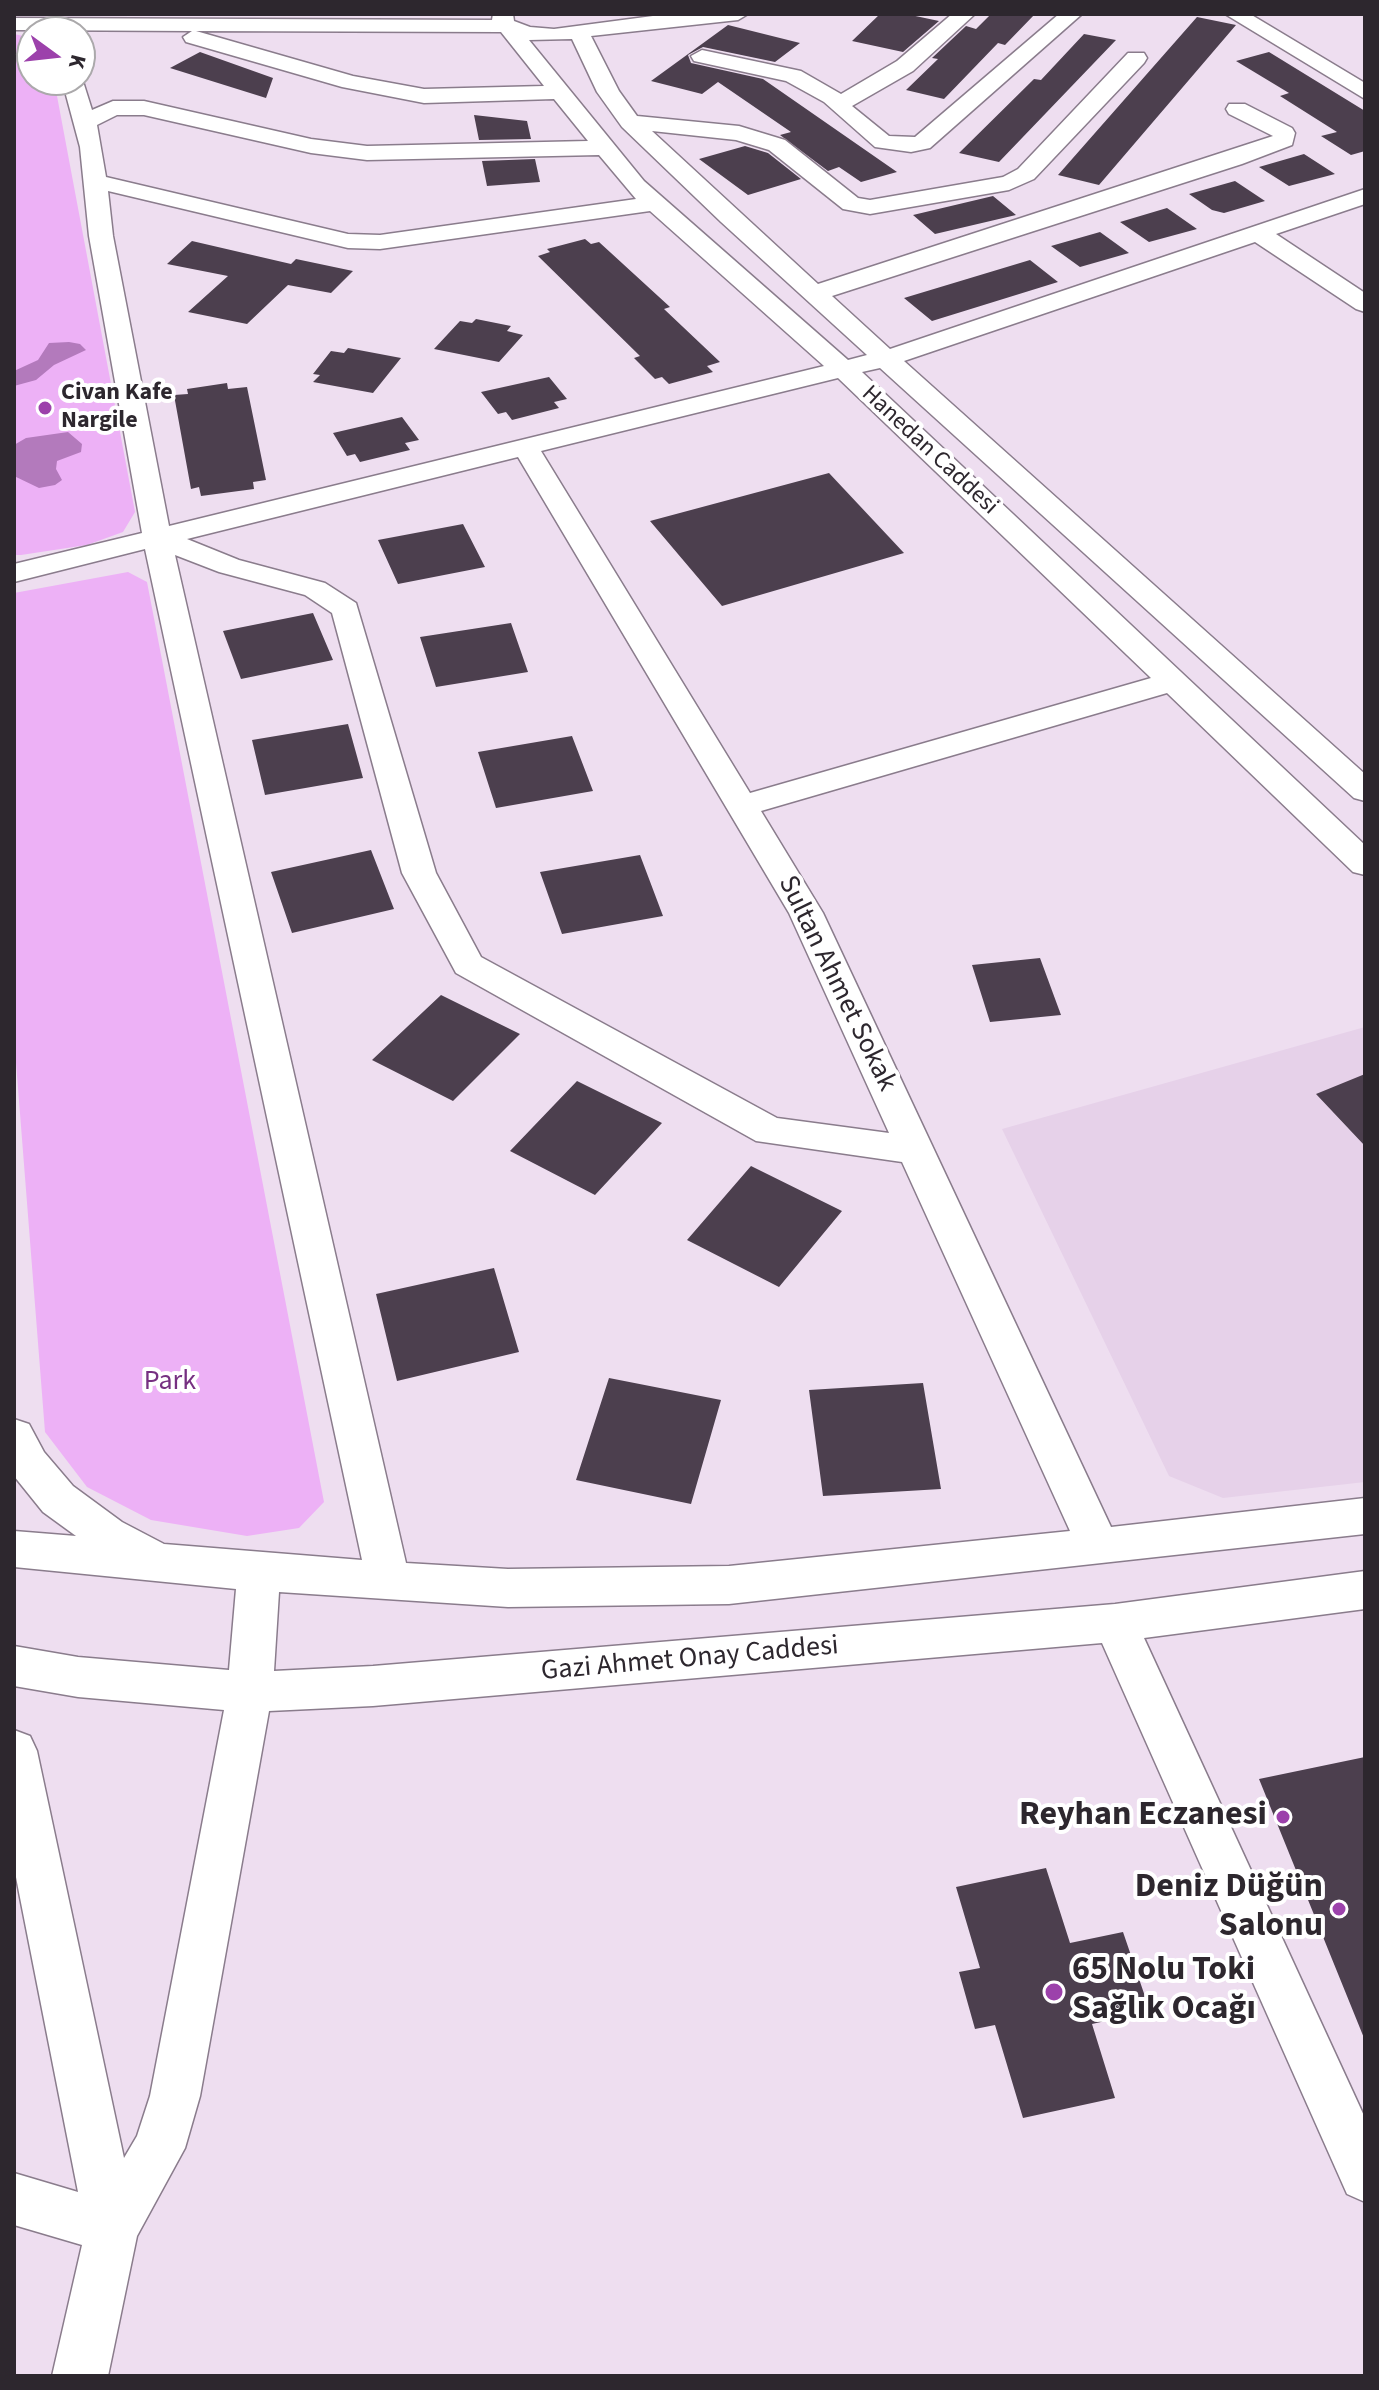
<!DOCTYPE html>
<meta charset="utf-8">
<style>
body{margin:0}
#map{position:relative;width:1379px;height:2390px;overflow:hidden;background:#eedef0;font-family:"Source Sans 3",sans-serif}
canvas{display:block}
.frame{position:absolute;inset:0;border:16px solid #2d272e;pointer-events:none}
.north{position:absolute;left:16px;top:16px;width:80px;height:80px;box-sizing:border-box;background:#fff;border:2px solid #aba9ab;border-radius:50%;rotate:105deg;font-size:22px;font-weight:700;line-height:32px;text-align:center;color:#2d272e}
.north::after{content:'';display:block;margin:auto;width:28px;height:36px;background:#9c41ab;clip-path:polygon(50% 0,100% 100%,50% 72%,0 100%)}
</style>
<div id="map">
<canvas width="1379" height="2390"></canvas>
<div class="frame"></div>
<div class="north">K</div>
</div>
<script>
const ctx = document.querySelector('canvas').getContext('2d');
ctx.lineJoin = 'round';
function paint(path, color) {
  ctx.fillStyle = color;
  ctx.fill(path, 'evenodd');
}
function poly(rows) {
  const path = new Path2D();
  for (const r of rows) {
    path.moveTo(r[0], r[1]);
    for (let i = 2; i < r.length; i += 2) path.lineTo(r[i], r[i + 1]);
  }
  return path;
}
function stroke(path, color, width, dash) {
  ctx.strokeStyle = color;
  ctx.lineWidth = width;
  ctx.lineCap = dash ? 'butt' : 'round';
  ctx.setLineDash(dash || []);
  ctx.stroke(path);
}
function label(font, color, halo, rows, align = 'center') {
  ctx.font = font + ' "Source Sans 3",sans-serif';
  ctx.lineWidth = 8;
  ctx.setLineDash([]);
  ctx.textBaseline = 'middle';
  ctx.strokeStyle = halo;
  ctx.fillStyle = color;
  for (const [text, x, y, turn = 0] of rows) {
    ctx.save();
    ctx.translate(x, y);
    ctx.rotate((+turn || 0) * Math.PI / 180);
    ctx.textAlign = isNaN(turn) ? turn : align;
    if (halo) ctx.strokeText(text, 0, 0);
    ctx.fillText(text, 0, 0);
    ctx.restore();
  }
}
paint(poly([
 [1365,1027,1365,1482,1223,1498,1169,1476,1002,1129]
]), '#e6d1e9');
paint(poly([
 [14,34,32,38,32,80,54,80,135,512,123,532,87,545,21,555,14,555],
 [128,572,147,582,324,1502,299,1528,247,1536,151,1520,87,1487,45,1432,14,1037,14,593]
]), '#edb1f6');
paint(poly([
 [69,342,80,344,86,350,54,365,36,380,14,386,14,371,38,360,49,343],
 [68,432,82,444,81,452,57,461,56,469,62,480,55,485,39,488,14,476,14,445,26,438]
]), '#b37abc');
paint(poly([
 [880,14,906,14,939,21,903,52,852,41],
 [991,14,1035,14,1005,45,998,43,944,99,906,90,938,59,932,58,966,26,976,29],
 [1197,17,1236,25,1099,185,1058,175],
 [728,25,800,43,775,62,703,47,688,55,691,63,763,79,897,172,861,182,839,167,828,171,780,135,791,132,718,82,702,94,651,81],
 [1084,34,1116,40,999,162,959,153,1034,79,1041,80],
 [200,52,273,78,266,98,170,68],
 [1269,52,1365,111,1365,151,1351,155,1321,136,1337,132,1280,96,1289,93,1236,61],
 [474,115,527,121,531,139,479,140],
 [745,146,768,153,801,179,748,195,699,159],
 [1304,154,1335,174,1289,186,1259,167],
 [535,159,540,182,487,186,482,161],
 [1235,181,1265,201,1224,213,1212,210,1189,194],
 [993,196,1016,215,935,234,913,215],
 [1167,208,1197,229,1149,242,1120,222],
 [1100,232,1129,253,1080,267,1051,246],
 [585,239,591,244,599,242,670,307,664,309,720,362,707,366,713,372,669,384,662,377,655,379,634,358,640,356,538,256,550,252,547,249],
 [192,241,291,264,296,259,353,271,331,293,288,285,247,324,188,312,228,276,167,264],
 [1030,260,1058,282,932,321,904,298],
 [476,319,511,326,507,331,523,335,499,362,434,349,460,321,472,323],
 [348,348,401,358,373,393,313,382,320,375,313,374,331,351,344,353],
 [549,377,567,399,554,402,559,408,512,420,506,412,498,414,481,392],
 [227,383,228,389,247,387,266,480,253,482,254,489,201,496,199,487,191,489,174,395,188,394,187,389],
 [402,417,419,440,405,443,410,450,360,462,355,454,347,456,333,433],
 [829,473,904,553,722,606,650,521],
 [463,524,485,567,398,584,378,540],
 [313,613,333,660,241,679,223,631],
 [511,623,528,672,436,687,420,637],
 [348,724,363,778,265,795,252,740],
 [572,736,593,791,496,808,478,752],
 [371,850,394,909,292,933,271,872],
 [640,855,663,916,562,934,540,872],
 [1040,958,1061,1015,990,1022,972,965],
 [441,995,520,1034,453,1101,372,1060],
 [1365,1074,1365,1146,1316,1094],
 [577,1081,662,1123,595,1195,510,1151],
 [751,1166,842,1211,779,1287,687,1240],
 [494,1268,519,1352,397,1381,376,1294],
 [609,1378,721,1400,691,1504,576,1480],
 [923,1383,941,1489,823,1496,809,1390],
 [1365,1757,1365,2038,1364,2038,1259,1779],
 [1046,1868,1070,1943,1123,1932,1150,2011,1092,2024,1115,2098,1023,2118,995,2025,975,2029,959,1972,980,1968,956,1887]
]), '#4c3f4e');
const minor = poly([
 [493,14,513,14,514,21,530,27,554,29,668,14,748,14,738,20,591,36,619,91,637,116,739,126,785,140,858,198,870,200,1003,177,1018,169,1128,53,1144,53,1147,58,1144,63,1034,179,1009,190,870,214,843,209,769,150,736,140,652,131,818,284,1273,136,1229,114,1226,109,1229,104,1245,104,1292,128,1295,133,1292,145,1242,164,832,296,890,349,1365,189,1365,204,1276,234,1365,293,1365,312,1356,309,1255,242,904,361,1365,774,1365,801,1354,798,880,368,862,372,1365,845,1365,875,1353,872,1167,693,761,811,823,913,1111,1527,1365,1498,1365,1534,729,1604,508,1607,279,1592,274,1671,373,1666,1115,1604,1365,1571,1365,1609,1144,1638,1365,2118,1365,2202,1347,2194,1102,1643,373,1706,269,1711,200,2096,185,2148,137,2236,108,2376,52,2376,82,2245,14,2225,14,2173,78,2192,14,1867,14,1730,30,1736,37,1751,124,2158,137,2136,150,2096,224,1710,78,1697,14,1686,14,1646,78,1657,229,1670,236,1589,14,1567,14,1531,76,1536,43,1512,14,1476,14,1419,29,1424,44,1452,73,1486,122,1522,164,1544,362,1560,145,549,14,582,14,564,142,533,89,236,80,147,62,80,80,80,81,75,92,110,113,101,144,101,311,139,367,146,588,141,554,99,424,103,342,87,186,42,183,37,192,31,14,30,14,18,492,20,493,14],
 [196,31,501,32,544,86,424,89,353,76,196,31],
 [572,39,597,92,622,127,721,222,867,355,848,360,644,181,529,40,572,39],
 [117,115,144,115,311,153,367,160,599,155,636,199,380,235,348,234,106,177,97,125,117,115],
 [108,191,348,248,380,249,650,211,824,366,169,526,113,236,108,191],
 [838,378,1151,678,750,793,541,451,838,378],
 [518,457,789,913,889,1133,777,1118,481,957,436,873,356,603,325,583,239,560,187,539,518,457],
 [175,555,219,572,305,595,332,613,402,873,456,973,756,1141,902,1162,1070,1531,729,1566,508,1569,406,1563,175,555],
 [952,14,975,14,913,71,852,106,889,136,915,137,1059,14,1082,14,930,148,911,152,875,147,824,102,786,81,694,61,691,56,702,50,801,71,841,94,897,61,952,14],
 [1225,14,1250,14,1365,83,1365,99,1225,14]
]);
stroke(minor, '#8a7c8c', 3);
paint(minor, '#fff');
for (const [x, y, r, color] of [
 [45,408,8,"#9c41ab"],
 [1283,1817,8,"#9c41ab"],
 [1339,1909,8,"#9c41ab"],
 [1054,1992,10,"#9c41ab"]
]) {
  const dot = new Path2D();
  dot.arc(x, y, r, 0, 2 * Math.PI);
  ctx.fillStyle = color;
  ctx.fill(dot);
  stroke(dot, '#fff', 3);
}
label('bold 24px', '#2d272e', '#fff', [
 ["Civan Kafe",61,394],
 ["Nargile",61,422]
], 'left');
label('24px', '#2d272e', '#fff', [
 ["Hanedan Caddesi",929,451,43]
]);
label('28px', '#2d272e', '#fff', [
 ["Sultan Ahmet Sokak",836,984,64],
 ["Gazi Ahmet Onay Caddesi",690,1660,-5]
]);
label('28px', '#763081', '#fff', [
 ["Park",170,1383]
]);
label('bold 34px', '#2d272e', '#fff', [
 ["Reyhan Eczanesi",1267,1817],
 ["Deniz Düğün",1323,1889],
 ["Salonu",1323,1928],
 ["65 Nolu Toki",1072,1972,"left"],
 ["Sağlık Ocağı",1072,2011,"left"]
], 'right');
</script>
